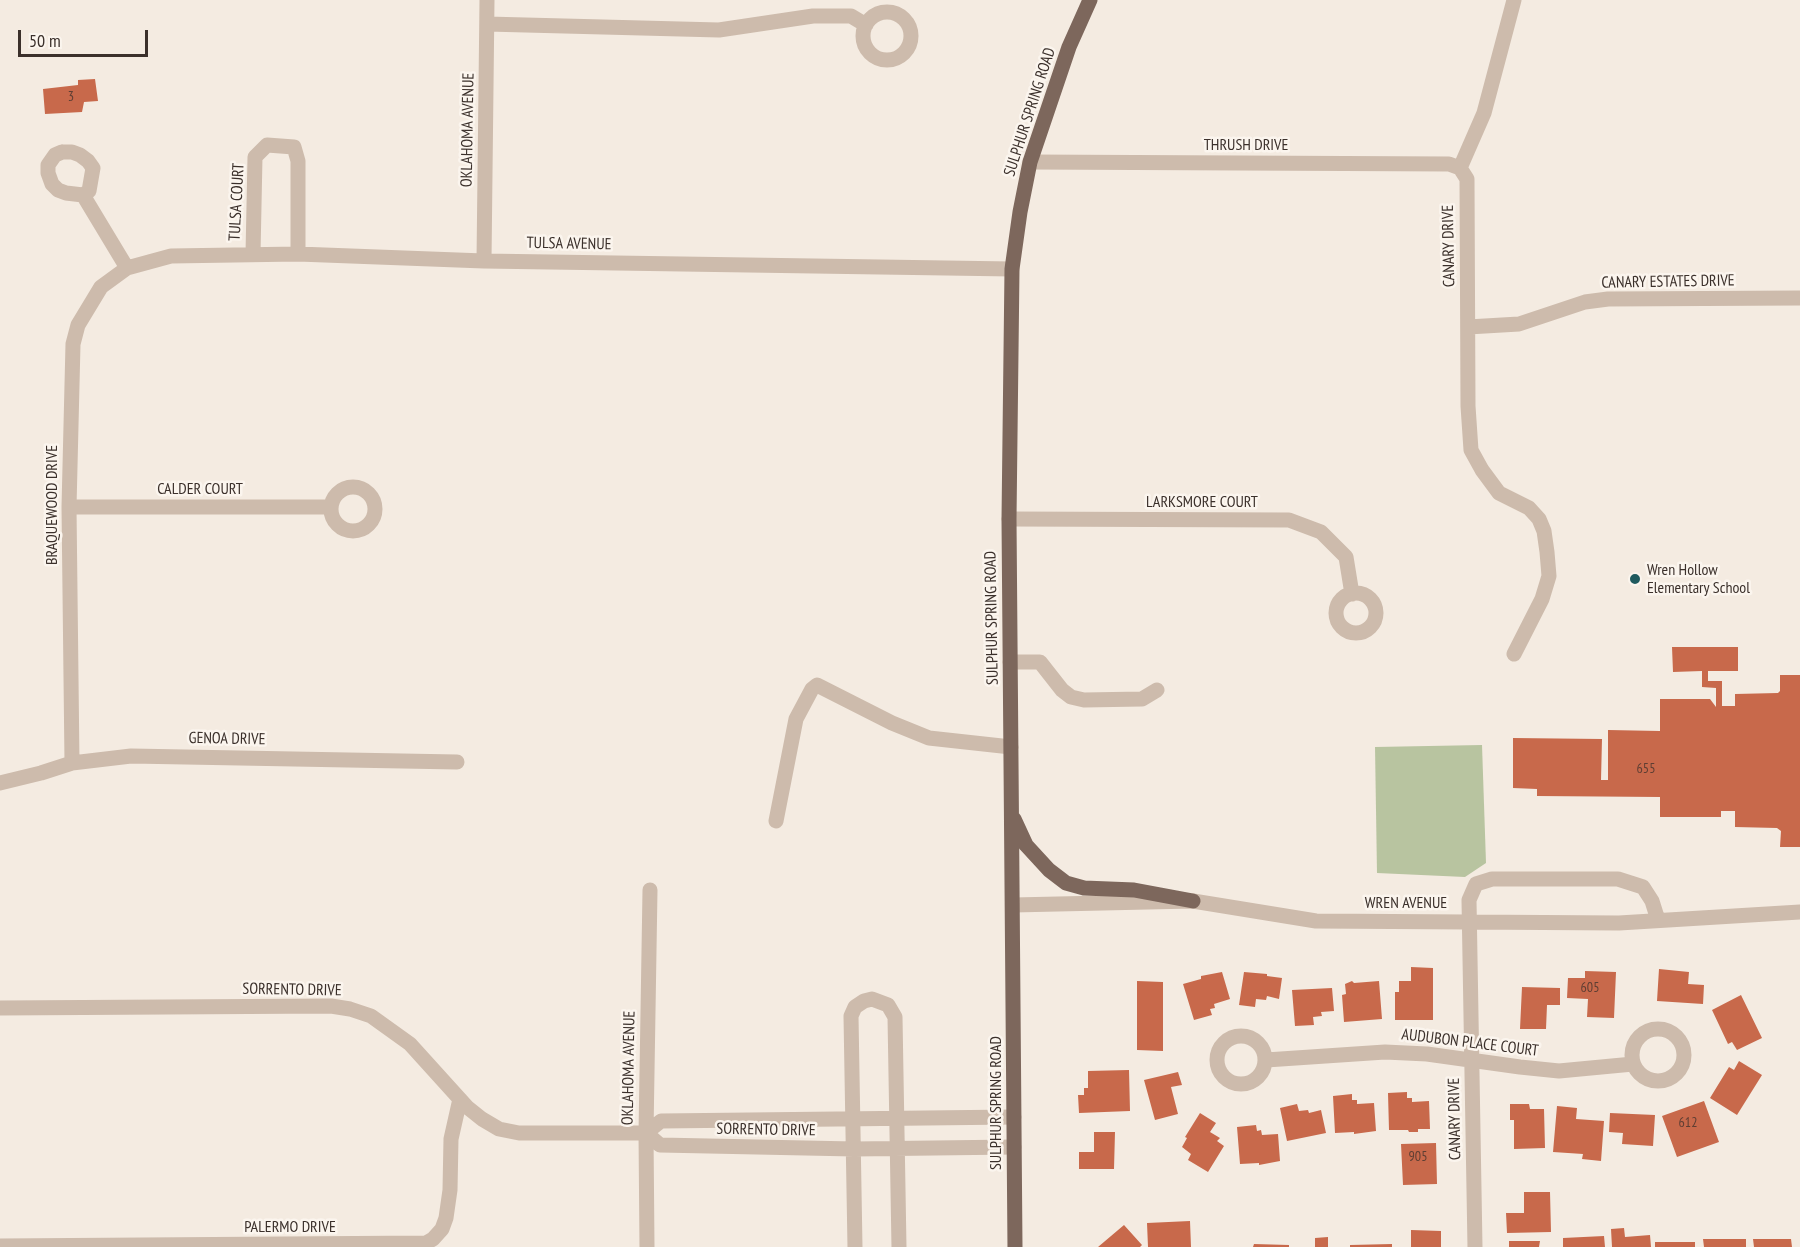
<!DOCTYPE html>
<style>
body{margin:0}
#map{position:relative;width:1800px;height:1247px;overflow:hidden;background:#f4ebe1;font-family:"PT Sans Narrow",sans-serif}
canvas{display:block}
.scale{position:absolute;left:18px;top:30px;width:130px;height:27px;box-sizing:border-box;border:3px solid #3b302b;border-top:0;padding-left:8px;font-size:18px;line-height:21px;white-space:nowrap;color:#3b302b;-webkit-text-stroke:4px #fbf5ee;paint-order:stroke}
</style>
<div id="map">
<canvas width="1800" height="1247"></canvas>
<div class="scale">50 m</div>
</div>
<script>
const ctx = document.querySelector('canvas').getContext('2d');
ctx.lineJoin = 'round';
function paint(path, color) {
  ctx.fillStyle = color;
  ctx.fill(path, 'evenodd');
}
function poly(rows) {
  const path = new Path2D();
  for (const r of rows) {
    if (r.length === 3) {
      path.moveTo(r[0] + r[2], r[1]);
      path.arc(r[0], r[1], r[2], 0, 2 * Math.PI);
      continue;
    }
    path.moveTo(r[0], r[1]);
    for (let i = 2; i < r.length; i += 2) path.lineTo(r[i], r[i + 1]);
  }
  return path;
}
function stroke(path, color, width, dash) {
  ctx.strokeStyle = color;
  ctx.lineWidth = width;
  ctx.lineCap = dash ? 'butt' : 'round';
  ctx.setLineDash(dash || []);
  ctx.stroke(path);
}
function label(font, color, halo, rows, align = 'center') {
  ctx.font = font + ' "PT Sans Narrow",sans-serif';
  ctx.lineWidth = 5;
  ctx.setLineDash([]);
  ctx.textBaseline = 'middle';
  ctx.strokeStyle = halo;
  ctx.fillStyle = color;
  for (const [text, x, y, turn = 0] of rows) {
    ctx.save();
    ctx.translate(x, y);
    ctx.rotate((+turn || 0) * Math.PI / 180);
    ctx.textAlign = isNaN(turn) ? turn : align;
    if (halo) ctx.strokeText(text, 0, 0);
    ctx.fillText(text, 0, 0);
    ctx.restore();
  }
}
paint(poly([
 [1482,745,1486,863,1465,877,1377,873,1375,747]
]), '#b8c4a0');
paint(poly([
 [95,79,98,101,84,102,82,112,45,114,43,89,78,85,78,80],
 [1672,647,1738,647,1738,671,1708,671,1708,681,1722,681,1722,706,1735,706,1735,694,1778,693,1780,691,1780,675,1800,675,1800,847,1780,847,1781,831,1777,828,1735,827,1735,811,1721,811,1721,817,1660,817,1660,797,1537,796,1537,789,1513,788,1513,738,1602,739,1601,780,1608,780,1608,730,1660,731,1660,699,1710,699,1716,707,1716,688,1702,687,1702,671,1673,672],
 [1411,967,1433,968,1433,1020,1395,1020,1395,992,1399,992,1399,981,1411,981],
 [1659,969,1689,972,1688,984,1704,985,1703,1004,1657,1001],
 [1585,971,1616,972,1614,1018,1587,1017,1588,999,1567,998,1568,978,1585,978],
 [1222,972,1230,999,1214,1004,1215,1008,1210,1009,1212,1015,1194,1020,1183,984,1201,979,1201,976],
 [1244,972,1267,974,1267,976,1282,978,1279,999,1267,996,1266,1000,1256,999,1255,1007,1239,1005],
 [1137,981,1163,982,1163,1051,1137,1050],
 [1352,981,1354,983,1379,981,1382,1019,1344,1022,1342,995,1346,994,1345,984],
 [1522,987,1560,988,1560,1005,1547,1005,1546,1029,1520,1029],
 [1332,988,1334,1011,1321,1012,1322,1016,1313,1017,1314,1025,1295,1026,1292,990],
 [1741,995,1762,1038,1737,1050,1732,1042,1728,1044,1712,1010],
 [1739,1061,1762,1075,1737,1115,1710,1098,1729,1067,1734,1070],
 [1129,1070,1130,1111,1079,1113,1078,1095,1084,1095,1084,1088,1088,1088,1088,1071],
 [1178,1072,1182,1085,1171,1087,1178,1114,1155,1120,1144,1080],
 [1407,1092,1407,1098,1412,1098,1412,1102,1429,1101,1430,1129,1418,1129,1418,1132,1409,1132,1408,1130,1389,1130,1388,1093],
 [1352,1094,1352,1100,1357,1100,1357,1104,1374,1103,1376,1131,1354,1134,1354,1132,1335,1133,1333,1096],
 [1704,1101,1719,1142,1677,1157,1662,1116],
 [1297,1104,1299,1111,1308,1110,1309,1113,1321,1110,1326,1133,1287,1141,1280,1108],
 [1510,1104,1529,1104,1530,1109,1544,1109,1545,1148,1514,1149,1514,1120,1510,1120],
 [1557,1106,1577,1108,1576,1119,1604,1121,1601,1161,1582,1159,1583,1154,1553,1152],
 [1200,1113,1216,1123,1210,1132,1220,1138,1217,1141,1224,1146,1208,1172,1188,1160,1191,1154,1182,1147,1187,1138,1185,1137],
 [1610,1113,1655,1115,1653,1146,1622,1144,1623,1133,1609,1132],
 [1256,1125,1257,1131,1261,1130,1262,1135,1278,1134,1280,1161,1259,1165,1259,1163,1240,1164,1237,1127],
 [1094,1132,1115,1132,1114,1169,1079,1169,1079,1152,1094,1152],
 [1436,1143,1437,1184,1403,1185,1401,1144],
 [1524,1192,1550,1192,1551,1232,1507,1233,1506,1213,1524,1213],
 [1190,1221,1191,1247,1148,1247,1147,1223],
 [1124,1225,1142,1245,1140,1247,1098,1247],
 [1624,1228,1625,1237,1650,1235,1651,1247,1612,1247,1611,1229],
 [1411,1230,1441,1231,1441,1247,1411,1247],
 [1604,1236,1605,1247,1563,1247,1563,1238],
 [1328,1237,1328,1247,1315,1247,1315,1238],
 [1703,1239,1746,1239,1746,1247,1704,1247],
 [1753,1239,1791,1239,1792,1247,1754,1247],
 [1509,1241,1540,1241,1539,1247,1509,1247],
 [1655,1242,1695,1242,1695,1247,1655,1247],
 [1254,1244,1289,1245,1289,1247,1253,1247],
 [1392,1244,1392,1247,1350,1247,1350,1245]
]), '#c8694b');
stroke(poly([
 [887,36,24],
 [487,24,719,30,813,16,851,16,866,25],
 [62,152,72,152,80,155,88,161,93,168,89,191,83,195,66,193,58,190,52,184,48,173,48,165,55,155,62,152],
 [1030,162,1449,164,1460,168],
 [83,195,127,268],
 [253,254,255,157,267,145,294,147,298,161,298,254],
 [484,261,487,0],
 [1468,327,1519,324,1585,302,1608,299,1800,298],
 [353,509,22],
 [69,507,331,507],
 [1009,519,1289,520,1321,532,1346,557,1352,594],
 [1356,613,20],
 [1514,654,1542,599,1549,576,1547,552,1544,531,1539,519,1529,508,1499,493,1482,470,1471,450,1468,406,1467,179,1460,168,1484,113,1514,0],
 [1010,662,1040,662,1062,690,1071,697,1084,700,1142,699,1157,690],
 [72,763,69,507,73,344,78,325,101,287,127,268,171,256,298,254,484,261,1012,269],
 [0,783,41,773,72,763,131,756,457,762],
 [776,821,796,719,812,689,817,685,892,723,929,738,1011,747],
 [1013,905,1193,901,1316,921,1619,923,1800,912],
 [0,1008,331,1006,350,1009,371,1016,410,1044,467,1107,482,1119,499,1129,519,1133,646,1133,661,1121,1014,1117],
 [1658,1055,26],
 [1241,1060,24],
 [1266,1060,1385,1052,1427,1054,1520,1067,1559,1071,1633,1064],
 [646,1133,660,1145,854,1149,1014,1147],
 [0,1246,426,1243,433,1239,442,1229,446,1218,450,1190,451,1139,460,1099],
 [647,1247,646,1133,650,890],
 [855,1247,851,1016,855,1007,864,1001,872,999,888,1005,895,1017,899,1247],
 [1475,1247,1469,900,1476,884,1492,879,1618,879,1643,887,1652,901,1658,920]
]), '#cdbbac', 15);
stroke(poly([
 [1014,819,1026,845,1049,870,1066,883,1084,888,1134,890,1193,901],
 [1015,1247,1009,519,1012,269,1020,212,1030,162,1069,47,1090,0]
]), '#7d675c', 15);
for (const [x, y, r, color] of [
 [1635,579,6,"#1f5a5e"]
]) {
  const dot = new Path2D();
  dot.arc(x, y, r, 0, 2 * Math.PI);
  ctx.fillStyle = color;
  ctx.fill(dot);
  stroke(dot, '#fbf5ee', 2);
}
label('14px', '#5e3e33', null, [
 ["3",71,97],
 ["655",1646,769],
 ["605",1590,988],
 ["612",1688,1123],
 ["905",1418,1157]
]);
label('16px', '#3b302b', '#fbf5ee', [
 ["SULPHUR SPRING ROAD",1030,112,-72],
 ["OKLAHOMA AVENUE",468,130,-89],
 ["THRUSH DRIVE",1246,145],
 ["TULSA COURT",237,202,-87],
 ["TULSA AVENUE",569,244,1],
 ["CANARY DRIVE",1449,246,-91],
 ["CANARY ESTATES DRIVE",1668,282,-1],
 ["CALDER COURT",200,489],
 ["LARKSMORE COURT",1202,502],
 ["BRAQUEWOOD DRIVE",52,505,-90],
 ["SULPHUR SPRING ROAD",992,618,-91],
 ["GENOA DRIVE",227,739,1],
 ["WREN AVENUE",1406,903],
 ["SORRENTO DRIVE",292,990,1],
 ["AUDUBON PLACE COURT",1470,1043,7],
 ["OKLAHOMA AVENUE",629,1068,-89],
 ["SULPHUR SPRING ROAD",996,1103,-90],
 ["CANARY DRIVE",1455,1119,-91],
 ["SORRENTO DRIVE",766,1130,1],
 ["PALERMO DRIVE",290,1227]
]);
label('16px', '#3b302b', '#fbf5ee', [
 ["Wren Hollow",1647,570],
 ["Elementary School",1647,588]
], 'left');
</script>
